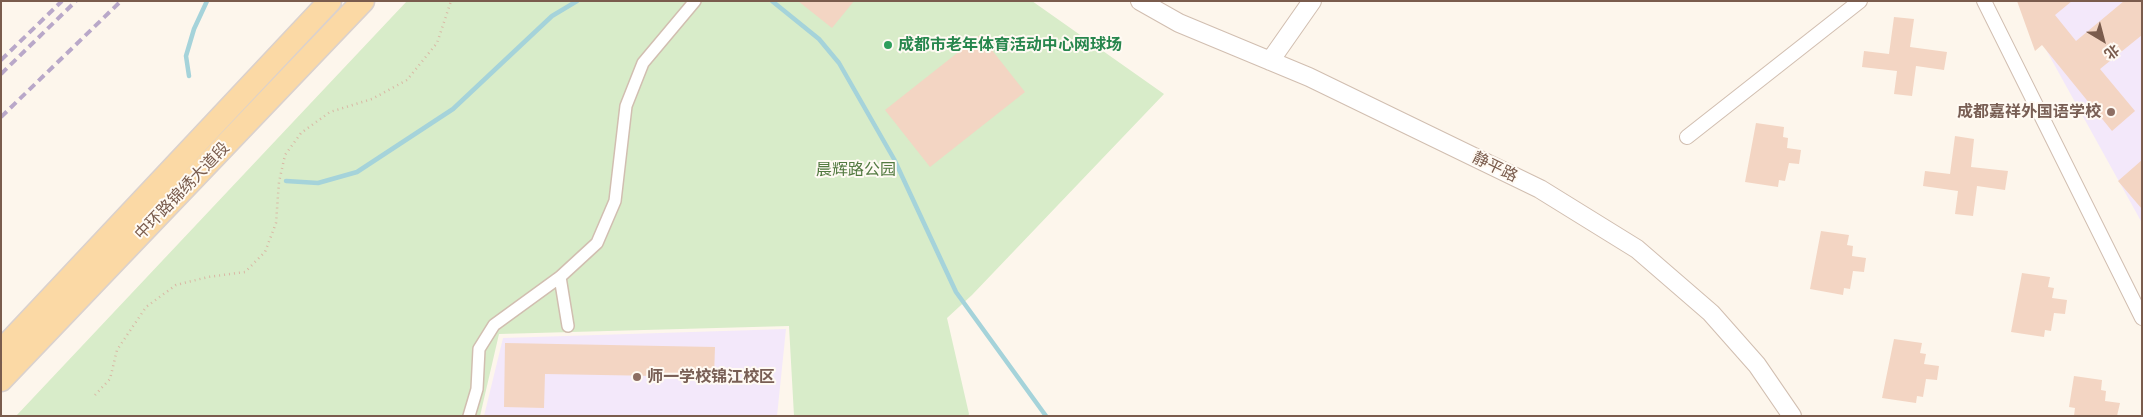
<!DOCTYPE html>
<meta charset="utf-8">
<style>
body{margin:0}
#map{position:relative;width:2143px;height:417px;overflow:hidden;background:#fdf6ec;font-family:"Asap Condensed","Noto Sans SC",sans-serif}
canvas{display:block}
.frame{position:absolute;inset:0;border:2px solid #7a5c4d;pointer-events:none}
.north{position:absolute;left:2078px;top:15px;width:50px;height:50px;-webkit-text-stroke:4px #fffaf3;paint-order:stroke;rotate:143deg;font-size:14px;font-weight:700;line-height:20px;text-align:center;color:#7a5c4d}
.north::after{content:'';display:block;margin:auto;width:18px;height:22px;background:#7a5c4d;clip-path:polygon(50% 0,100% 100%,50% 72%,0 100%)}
</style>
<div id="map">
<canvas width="2143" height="417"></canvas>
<div class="frame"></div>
<div class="north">北</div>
</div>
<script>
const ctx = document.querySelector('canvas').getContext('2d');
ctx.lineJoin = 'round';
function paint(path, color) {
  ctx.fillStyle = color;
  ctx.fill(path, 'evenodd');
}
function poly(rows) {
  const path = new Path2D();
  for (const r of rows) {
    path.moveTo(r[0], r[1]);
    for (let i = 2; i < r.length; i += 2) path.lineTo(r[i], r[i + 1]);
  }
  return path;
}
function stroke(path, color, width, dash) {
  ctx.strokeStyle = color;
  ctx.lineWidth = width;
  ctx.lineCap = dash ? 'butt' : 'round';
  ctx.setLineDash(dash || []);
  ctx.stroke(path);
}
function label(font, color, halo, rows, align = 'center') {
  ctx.font = font + ' "Asap Condensed","Noto Sans SC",sans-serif';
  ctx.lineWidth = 4;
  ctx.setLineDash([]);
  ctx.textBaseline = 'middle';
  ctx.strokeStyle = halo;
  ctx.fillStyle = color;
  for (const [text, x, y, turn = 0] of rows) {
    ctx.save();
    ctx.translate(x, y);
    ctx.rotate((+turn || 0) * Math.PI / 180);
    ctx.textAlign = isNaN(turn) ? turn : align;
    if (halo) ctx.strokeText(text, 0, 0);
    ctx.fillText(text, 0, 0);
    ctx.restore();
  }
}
paint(poly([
 [2019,1,2142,1,2142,223],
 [786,329,777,416,484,416,503,338]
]), '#f3e8fa');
paint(poly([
 [407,1,1032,1,1164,94,972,295,947,318,969,414,968,416,794,416,789,326,499,334,480,416,16,416]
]), '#d8ecc9');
stroke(poly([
 [772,1,819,39,839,63,894,159,956,292,1046,416],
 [189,76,186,56,194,29,207,1],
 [286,181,318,183,357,172,453,109,552,16,577,1]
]), '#a5d3da', 4.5);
paint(poly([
 [798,1,854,1,832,28],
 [2017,1,2072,1,2055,15,2076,41,2124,1,2142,1,2142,35,2100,69,2135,111,2112,131,2042,45,2035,51],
 [1894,17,1914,19,1910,47,1947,52,1944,70,1916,66,1912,96,1894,94,1897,71,1862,67,1864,51,1889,54],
 [980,35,1025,92,930,167,885,110],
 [1756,123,1784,127,1783,137,1788,138,1787,148,1801,150,1799,164,1789,163,1785,181,1779,180,1778,187,1745,182],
 [1955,136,1974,139,1971,167,2008,171,2005,190,1977,186,1973,216,1955,214,1958,191,1923,186,1925,171,1950,174],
 [2142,160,2142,209,2118,181],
 [1821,231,1849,235,1847,245,1853,246,1852,256,1866,258,1864,272,1853,271,1850,289,1844,288,1843,295,1810,289],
 [2022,273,2050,277,2048,287,2054,288,2052,298,2067,300,2065,314,2054,313,2051,331,2045,330,2044,337,2011,332],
 [1894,339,1922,343,1920,353,1926,354,1924,364,1939,366,1937,380,1926,379,1923,397,1917,396,1916,403,1882,398],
 [505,343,715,347,714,377,545,374,544,408,504,407],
 [2074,376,2102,380,2101,390,2106,391,2105,401,2120,403,2117,416,2074,416,2075,408,2069,407]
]), '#f3d5c3');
const pedestrian = poly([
 [560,277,568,326],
 [469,416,477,389,479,349,494,325,560,277,597,243,615,201,626,106,643,63,695,1]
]);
const minor = poly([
 [1984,1,2142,318],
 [1687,137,1860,1]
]);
const tertiary = poly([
 [1140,1,1179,23,1309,77,1540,189,1637,249,1711,313,1757,365,1792,416],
 [1270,61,1312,1]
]);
const primary = poly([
 [1,351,330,1],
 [1,380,363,1]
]);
stroke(pedestrian, '#d1beb0', 14);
stroke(minor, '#d1beb0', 16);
stroke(tertiary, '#d1beb0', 20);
stroke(primary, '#dad1cd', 25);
stroke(poly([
 [95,395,110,379,117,350,146,307,176,285,208,277,245,272,265,252,276,223,279,182,285,155,301,133,330,112,372,99,407,80,437,43,451,1]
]), '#d9b8a5', 2.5, [1, 4]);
stroke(pedestrian, '#fff', 11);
stroke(minor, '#fff', 14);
stroke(tertiary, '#fff', 18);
stroke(primary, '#fbd9a5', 22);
stroke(poly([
 [1,60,62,1],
 [1,74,76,1],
 [1,117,121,1]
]), '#b9a8c9', 4, [8, 5]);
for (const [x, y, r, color] of [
 [888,45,5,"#2e9e5b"],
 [2111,112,5,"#8d6e63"],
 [637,377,5,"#8d6e63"]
]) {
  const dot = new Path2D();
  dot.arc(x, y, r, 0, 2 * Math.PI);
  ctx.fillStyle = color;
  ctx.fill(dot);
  stroke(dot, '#fffaf3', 2);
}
label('bold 16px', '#27864d', '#fffaf3', [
 ["成都市老年体育活动中心网球场",898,45]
], 'left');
label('bold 16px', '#785e54', '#fffaf3', [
 ["成都嘉祥外国语学校",2101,112],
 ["师一学校锦江校区",647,377,"left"]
], 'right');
label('16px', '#7a5c4d', '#fffaf3', [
 ["静平路",1495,167,26],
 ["中环路锦绣大道段",182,191,-46]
]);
label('16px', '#537a41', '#fffaf3', [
 ["晨辉路公园",856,170]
]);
</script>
